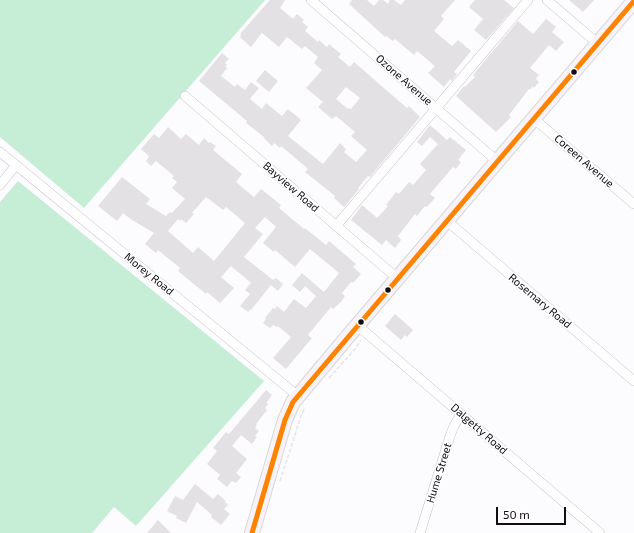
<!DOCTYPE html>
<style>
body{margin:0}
#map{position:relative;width:634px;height:533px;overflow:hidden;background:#fcfbfd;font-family:"Exo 2",sans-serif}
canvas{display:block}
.scale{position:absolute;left:496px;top:507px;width:70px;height:18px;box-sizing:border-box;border:2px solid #120d12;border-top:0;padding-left:5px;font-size:12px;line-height:14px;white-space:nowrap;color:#120d12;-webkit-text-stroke:3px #fff;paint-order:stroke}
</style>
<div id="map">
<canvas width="634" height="533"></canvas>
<div class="scale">50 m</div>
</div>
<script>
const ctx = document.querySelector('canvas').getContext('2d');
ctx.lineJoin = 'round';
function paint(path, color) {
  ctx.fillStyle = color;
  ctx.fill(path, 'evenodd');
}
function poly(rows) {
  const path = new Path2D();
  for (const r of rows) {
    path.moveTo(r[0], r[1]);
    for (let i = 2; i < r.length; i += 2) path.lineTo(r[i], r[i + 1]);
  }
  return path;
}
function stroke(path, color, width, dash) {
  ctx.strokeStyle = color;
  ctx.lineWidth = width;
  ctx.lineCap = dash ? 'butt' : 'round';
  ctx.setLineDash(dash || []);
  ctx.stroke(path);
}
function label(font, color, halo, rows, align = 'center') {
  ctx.font = font + ' "Exo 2",sans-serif';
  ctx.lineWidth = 3;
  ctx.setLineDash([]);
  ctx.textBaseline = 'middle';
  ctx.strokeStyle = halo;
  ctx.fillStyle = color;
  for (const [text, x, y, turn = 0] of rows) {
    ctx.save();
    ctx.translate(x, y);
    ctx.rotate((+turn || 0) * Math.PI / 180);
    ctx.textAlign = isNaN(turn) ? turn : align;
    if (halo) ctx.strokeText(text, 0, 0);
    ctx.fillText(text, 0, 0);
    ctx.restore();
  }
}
paint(poly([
 [0,0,265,0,84,208,0,137],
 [18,181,264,381,136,526,114,507,92,533,0,533,0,202]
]), '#c6eed6');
paint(poly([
 [270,0,285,0,280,8,293,19,297,14,304,20,302,22,308,27,305,31,318,42,319,40,327,47,329,44,341,54,338,57,350,67,354,62,407,108,409,106,420,117,370,177,368,176,358,188,359,189,344,207,334,198,335,196,305,172,308,169,300,162,281,146,280,148,274,143,272,146,264,138,264,137,246,123,247,121,199,81,222,53,229,59,225,63,227,65,225,66,227,68,221,76,235,87,237,84,245,90,251,82,259,88,250,99,262,109,266,103,282,116,288,109,301,120,288,136,323,164,340,143,346,149,344,152,356,162,367,150,351,136,355,132,336,116,332,119,318,107,323,102,306,88,322,70,314,63,318,57,305,46,302,49,287,37,279,47,262,33,251,47,240,37,241,35,240,34],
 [346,87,360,98,351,109,349,108,348,109,336,99],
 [352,0,367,0,374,6,379,0,383,0,388,4,390,0,394,0,401,5,405,0,455,0,441,16,444,19,434,31,452,46,458,40,471,51,454,72,457,74,452,81,450,79,444,87,428,73,435,66,417,51,414,55,395,39,393,41,386,36,385,37,349,4],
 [475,0,504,0,514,8,486,40,474,30,483,19,469,7],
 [569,0,594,0,583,12],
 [546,19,556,27,552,32,564,42,556,51,549,45,530,68,539,75,536,79,539,82,534,88,533,86,530,90,529,89,509,115,511,117,496,132,456,96,464,86,465,87,475,77,473,75,518,21,533,34],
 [265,70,278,81,269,92,256,81],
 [430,125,447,140,450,137,466,150,458,160,461,162,456,169,453,167,430,194,435,198,427,207,425,206,417,216,415,214,398,236,401,240,395,248,386,240,382,245,351,220,362,205,377,218,388,206,386,205,396,192,399,194,409,182,413,185,426,170,420,164,438,144,430,137,422,146,417,142],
 [168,127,181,139,186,134,199,145,204,138,209,143,210,142,216,146,213,150,242,174,236,182,243,188,254,197,261,189,281,205,279,208,304,229,305,228,326,245,329,241,356,264,353,267,361,274,353,283,351,282,342,293,345,296,341,302,333,309,331,307,308,335,312,338,286,369,273,358,291,337,279,327,278,326,277,327,273,325,270,328,263,323,266,319,265,318,273,308,275,309,277,306,284,312,294,299,306,308,316,296,305,286,300,292,292,285,302,273,324,292,339,273,310,249,295,267,275,250,274,252,263,243,276,227,265,217,255,228,263,234,244,257,273,280,276,278,283,284,278,291,271,285,251,310,251,309,248,312,240,306,250,294,245,290,251,283,231,266,221,277,234,288,220,303,207,292,206,294,178,271,180,268,158,250,156,253,145,244,154,233,132,220,123,213,117,221,98,206,122,177,150,199,146,204,166,216,170,212,172,213,185,199,172,188,177,182,172,178,174,176,156,161,151,166,146,161,149,156,141,149,154,134,159,138],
 [206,197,223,210,226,207,245,223,214,261,198,247,193,253,168,231,178,219,180,221,181,219,186,223,194,214,192,213],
 [395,314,413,330,407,337,405,335,401,340,385,326],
 [266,390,272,395,266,403,268,404,265,408,267,410,256,424,257,425,255,428,259,431,255,436,257,437,252,444,241,435,232,446,247,459,236,473,241,477,236,483,232,481,227,487,217,479,220,475,207,464,217,451,213,448,226,432,229,434],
 [195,484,213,499,218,494,226,501,225,502,228,505,224,509,230,514,221,525,211,517,212,515,197,502,186,523,176,518,177,516,167,511,175,496,183,500],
 [158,520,171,533,147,533]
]), '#e4e1e5');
const street = poly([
 [311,0,497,161],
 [547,0,597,43],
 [185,96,397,278],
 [533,118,634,204],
 [0,152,298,396],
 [0,185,16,165],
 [446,220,634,381],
 [336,226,528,0],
 [357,325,600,533],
 [420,533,450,436,454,426,461,414]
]);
const primary = poly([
 [252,533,285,420,293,402,349,335,634,1]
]);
stroke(street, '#c3c0c4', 10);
stroke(primary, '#d8d7d8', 16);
stroke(poly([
 [329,378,355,349,361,340],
 [280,481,301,416,305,407]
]), '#e5e5e5', 1.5, [4, 2]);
stroke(street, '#fffeff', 9);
stroke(primary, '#f8f3f8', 14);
stroke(poly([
 [252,533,285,420,293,402,634,1]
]), '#ff8200', 5);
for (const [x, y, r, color] of [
 [574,72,3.5,"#120d12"],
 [388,290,3.5,"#120d12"],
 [361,322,3.5,"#120d12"]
]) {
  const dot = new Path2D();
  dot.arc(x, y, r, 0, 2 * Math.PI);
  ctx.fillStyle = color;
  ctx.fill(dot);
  stroke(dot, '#fff', 1.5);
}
label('11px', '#120d12', '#fff', [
 ["Ozone Avenue",404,80,41],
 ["Coreen Avenue",584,161,41],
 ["Bayview Road",291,187,41],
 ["Morey Road",149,274,39],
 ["Rosemary Road",540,301,40],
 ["Dalgetty Road",479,429,41],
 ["Hume Street",439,473,-73]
]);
</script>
